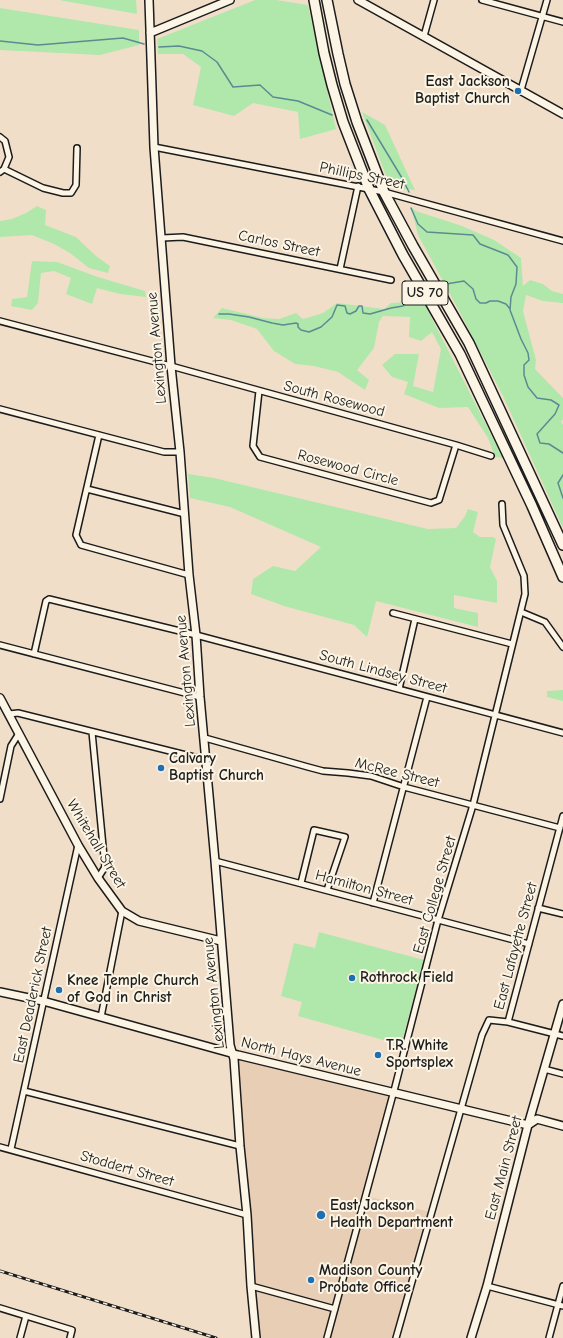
<!DOCTYPE html>
<style>
body{margin:0}
canvas{display:block;background:#f1dec9}
</style>
<canvas width="563" height="1338"></canvas>
<script>
const ctx = document.querySelector('canvas').getContext('2d');
ctx.lineJoin = 'round';
function paint(path, color) {
  ctx.fillStyle = color;
  ctx.fill(path, 'evenodd');
}
function poly(rows) {
  const path = new Path2D();
  for (const r of rows) {
    path.moveTo(r[0], r[1]);
    for (let i = 2; i < r.length; i += 2) path.lineTo(r[i], r[i + 1]);
  }
  return path;
}
function stroke(path, color, width, dash) {
  ctx.strokeStyle = color;
  ctx.lineWidth = width;
  ctx.lineCap = dash ? 'butt' : 'round';
  ctx.setLineDash(dash || []);
  ctx.stroke(path);
}
function label(font, color, halo, rows, align = 'center') {
  ctx.font = font + ' "Comic Neue",sans-serif';
  ctx.lineWidth = 4;
  ctx.setLineDash([]);
  ctx.textBaseline = 'middle';
  ctx.strokeStyle = halo;
  ctx.fillStyle = color;
  for (const [text, x, y, turn = 0] of rows) {
    ctx.save();
    ctx.translate(x, y);
    ctx.rotate((+turn || 0) * Math.PI / 180);
    ctx.textAlign = isNaN(turn) ? turn : align;
    if (halo) ctx.strokeText(text, 0, 0);
    ctx.fillText(text, 0, 0);
    ctx.restore();
  }
}
paint(poly([
 [235,1057,391,1095,363,1195,430,1212,394,1338,258,1338]
]), '#e9ceb6');
paint(poly([
 [59,0,136,0,137,14],
 [255,0,276,0,308,5,336,129,300,139,298,112,253,103,234,116,193,105,201,67,183,54,158,54,157,39],
 [0,8,139,30,139,45,100,55,0,50],
 [362,112,385,125,415,190,398,188,388,181],
 [37,206,46,210,45,225,76,237,96,256,110,266,108,273,89,268,70,253,54,244,32,235,0,237,0,221,12,219,26,213],
 [411,207,416,211,462,226,494,240,521,258,523,286,530,280,543,284,552,291,563,294,563,303,543,301,526,295,523,311,536,360,535,369,563,398,563,419,561,422,563,425,563,528,503,396,457,307,418,235],
 [32,261,57,262,98,277,145,291,146,297,120,294,97,288,92,304,66,294,71,278,54,271,41,273,38,303,32,310,11,306,12,299,27,297],
 [423,301,503,458,495,457,488,438,468,407,439,408,404,394,408,382,392,377,382,365,395,354,419,354,413,386,433,392,441,349,432,332,421,341,409,337,410,317,383,316,379,322,374,348,357,370,369,380,365,390,338,372,314,366,295,364,274,351,257,329,231,320,213,318,222,308,263,318,279,319,296,313,303,319,323,313,337,303,384,309,391,303],
 [188,474,214,478,428,529,456,528,465,516,468,509,478,512,473,532,480,537,493,537,496,539,490,567,497,581,497,603,454,595,454,608,478,613,478,627,376,601,367,637,354,625,284,606,251,594,253,579,273,566,295,571,321,547,230,507,190,498],
 [563,690,563,701,547,697,547,691],
 [319,932,424,960,401,1045,298,1016,302,1002,281,996,294,943,315,948]
]), '#b0e8ab');
stroke(poly([
 [0,41,38,45,123,38,144,44],
 [159,47,179,46,202,51,217,62,233,87,260,85,273,97,298,101,332,115],
 [367,120,402,178,409,192],
 [411,208,418,224,427,232,473,235,480,244,508,255,517,267,516,284,511,297,510,310,521,339,528,353,529,360,524,365,524,375,528,387,537,398,551,400,559,405,555,414,537,434,540,443,549,444,563,453],
 [446,284,464,281,473,289,476,299,480,303,486,303,490,301,498,301,506,304,510,309],
 [219,314,229,314,249,317,272,323,283,325,296,323,298,324,298,327,301,330,309,332,321,327,332,317,337,305,345,306,347,313,350,314,356,311,359,306,362,306,363,313,370,314,391,308,403,306,416,297],
 [563,475,558,483,563,498]
]), '#5b8b92', 1.5);
const street = poly([
 [482,0,563,22],
 [424,36,434,0],
 [521,90,547,0],
 [0,137,5,141,9,157,4,169,0,172],
 [154,147,384,192,563,241],
 [4,169,43,188,63,193,71,193,76,185,77,148],
 [162,238,183,237,391,280],
 [340,269,358,186],
 [0,321,171,366,456,445,491,456],
 [259,391,253,446,260,457,431,503,439,500,456,445],
 [0,409,164,452,180,452],
 [99,435,76,535,81,545,189,575],
 [87,489,185,514],
 [521,612,545,622,563,647],
 [393,613,512,644],
 [0,645,200,697],
 [34,654,46,601,49,599,196,635,563,733],
 [399,689,415,619],
 [9,714,18,713,206,760],
 [92,732,105,867,98,878],
 [205,738,308,767,323,771,348,773,371,776,404,787,560,828],
 [0,799,11,746,18,735],
 [215,861,529,944],
 [301,883,314,830,345,837,327,890],
 [373,903,427,697],
 [538,908,563,914],
 [101,1017,122,911],
 [508,1022,563,816],
 [544,1069,563,1074],
 [24,1091,240,1146],
 [0,1147,247,1215],
 [11,1149,78,845],
 [251,1286,335,1309],
 [487,1286,563,1306],
 [0,1308,72,1330,70,1338],
 [20,1338,26,1316],
 [327,1338,395,1087,438,920,473,805,525,594,524,576,503,525,502,504],
 [396,1338,482,1035,489,1020,508,1022,563,1036],
 [549,1338,563,1286]
]);
const secondary = poly([
 [149,0,154,147,171,366,180,452,189,575,196,635,200,697,215,861,230,1045,234,1059,240,1146,247,1215,251,1286,256,1338],
 [358,0,563,114],
 [150,33,230,0],
 [0,698,78,845,98,878,122,911,139,921,221,941],
 [0,992,43,1001,238,1055,528,1125],
 [528,1125,537,1119,563,1126],
 [471,1338,487,1286,528,1125,563,1004]
]);
const highway = poly([
 [314,0,324,53,332,85,343,122,369,189,403,255,460,354,532,506,563,577],
 [327,0,338,54,345,84,357,122,384,192,413,246,469,343,563,545]
]);
stroke(street, '#1c1c1c', 8);
stroke(secondary, '#1c1c1c', 10);
stroke(highway, '#1c1c1c', 12);
stroke(street, '#fcf5e5', 5);
stroke(secondary, '#fcf5e5', 7);
stroke(highway, '#fcf5e5', 9);
const rail = poly([
 [0,1271,216,1338]
]);
stroke(rail, '#1c1c1c', 3);
stroke(rail, '#fcf5e5', 1.5, [4.5]);
for (const [x, y, r, color] of [
 [518,91,4,"#1f6fb2"],
 [161,768,4,"#1f6fb2"],
 [352,978,4,"#1f6fb2"],
 [59,990,4,"#1f6fb2"],
 [378,1055,4,"#1f6fb2"],
 [321,1215,5,"#1f6fb2"],
 [311,1280,4,"#1f6fb2"]
]) {
  const dot = new Path2D();
  dot.arc(x, y, r, 0, 2 * Math.PI);
  ctx.fillStyle = color;
  ctx.fill(dot);
  stroke(dot, '#fcf5e5', 1.5);
}
for (const [x, y, w] of [
 [425,293,46]
]) {
  const box = new Path2D();
  box.roundRect(x - w / 2, y - 12, w, 24, 3);
  ctx.fillStyle = '#fcf5e5';
  ctx.fill(box);
  stroke(box, '#1c1c1c', 1);
}
label('bold 14px', '#1c1c1c', null, [
 ["US 70",425,293]
]);
label('bold 15px', '#1c1c1c', '#fcf5e5', [
 ["East Jackson",510,82,"right"],
 ["Baptist Church",510,99,"right"],
 ["Calvary",169,759],
 ["Baptist Church",169,776],
 ["Rothrock Field",360,978],
 ["Knee Temple Church",67,981],
 ["of God in Christ",67,998],
 ["T.R. White",386,1046],
 ["Sportsplex",386,1063],
 ["East Jackson",330,1206],
 ["Health Department",330,1223],
 ["Madison County",319,1271],
 ["Probate Office",319,1288]
], 'left');
label('15px', '#1c1c1c', '#fcf5e5', [
 ["Phillips Street",362,176,12],
 ["Carlos Street",279,244,12],
 ["Lexington Avenue",157,348,-95],
 ["South Rosewood",334,399,15],
 ["Rosewood Circle",348,468,15],
 ["Lexington Avenue",186,671,-95],
 ["South Lindsey Street",383,672,15],
 ["McRee Street",397,773,14],
 ["Whitehall Street",96,844,59],
 ["Hamilton Street",364,888,15],
 ["East College Street",435,895,-74],
 ["East Lafayette Street",516,946,-75],
 ["Lexington Avenue",214,993,-96],
 ["East Deaderick Street",33,995,-78],
 ["North Hays Avenue",301,1057,14],
 ["East Main Street",504,1168,-75],
 ["Stoddert Street",127,1169,16]
]);
</script>
